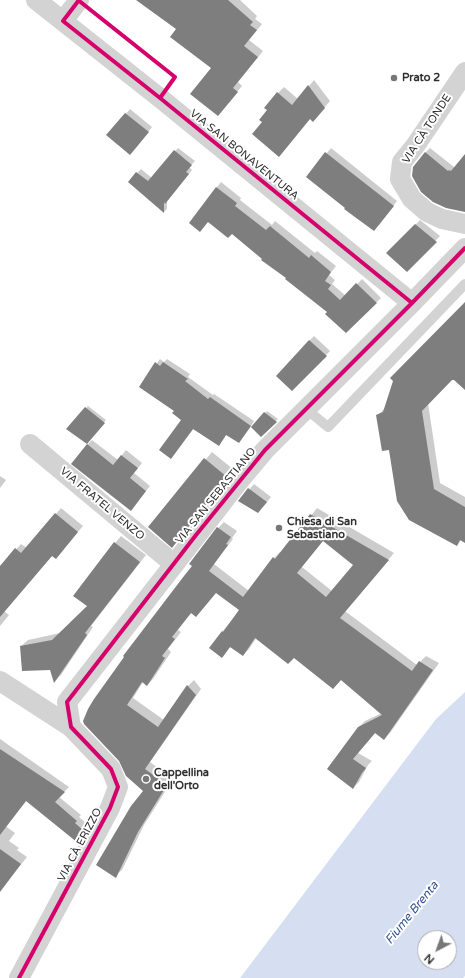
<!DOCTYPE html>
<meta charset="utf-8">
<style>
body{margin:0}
#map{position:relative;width:465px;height:978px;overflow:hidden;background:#fff;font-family:"Varela Round",sans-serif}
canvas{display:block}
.north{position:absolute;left:417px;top:930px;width:40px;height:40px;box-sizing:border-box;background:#fff;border:1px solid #ababab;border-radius:50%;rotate:221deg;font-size:11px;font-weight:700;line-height:16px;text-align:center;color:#2e2e2e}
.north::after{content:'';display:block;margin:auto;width:14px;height:18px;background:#777;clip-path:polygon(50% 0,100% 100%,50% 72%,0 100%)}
</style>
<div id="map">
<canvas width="465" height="978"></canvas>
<div class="north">N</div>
</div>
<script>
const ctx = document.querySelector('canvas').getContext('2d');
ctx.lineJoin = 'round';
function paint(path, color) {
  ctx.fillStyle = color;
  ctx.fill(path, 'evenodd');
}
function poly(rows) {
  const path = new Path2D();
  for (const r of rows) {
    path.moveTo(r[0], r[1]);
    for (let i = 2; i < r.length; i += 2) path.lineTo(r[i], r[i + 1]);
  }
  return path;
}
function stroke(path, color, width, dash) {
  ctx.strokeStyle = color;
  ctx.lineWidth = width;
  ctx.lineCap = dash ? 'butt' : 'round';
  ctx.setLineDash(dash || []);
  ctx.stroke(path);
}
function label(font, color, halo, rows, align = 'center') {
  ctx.font = font + ' "Varela Round",sans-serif';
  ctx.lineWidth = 4;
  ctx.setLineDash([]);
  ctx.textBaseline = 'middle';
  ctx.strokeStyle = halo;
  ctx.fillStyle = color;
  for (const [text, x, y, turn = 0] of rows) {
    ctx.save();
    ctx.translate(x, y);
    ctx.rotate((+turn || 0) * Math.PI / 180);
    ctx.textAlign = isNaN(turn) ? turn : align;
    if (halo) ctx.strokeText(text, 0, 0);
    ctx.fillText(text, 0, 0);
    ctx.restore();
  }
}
paint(poly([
 [465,692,465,976,463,978,240,978,436,719],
 [425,938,449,938,449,962,425,962]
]), '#d6dff2');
paint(poly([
 [142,0,240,0,257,16,255,19,262,24,249,40,263,51,238,82,242,86,218,115,212,68,177,29],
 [314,80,330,101,313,121,310,118,263,122,278,93,284,87,298,99],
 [130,109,152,127,135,149,108,135],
 [178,148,195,161,189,167,192,170,167,201,167,209,164,212,129,182,141,169,152,178],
 [331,148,397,201,379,225,346,208,307,177],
 [430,148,454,167,456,167,465,157,465,211,425,153],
 [221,182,241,198,240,200,272,225,275,221,315,253,317,251,336,266,329,275,335,280,332,284,346,296,362,279,381,298,346,332,329,312,232,233,208,221,190,222],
 [420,220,440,236,407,270,388,253],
 [465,303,465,377,452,379,428,403,440,483,465,497,465,541,462,539,457,545,390,449,377,416,384,409],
 [314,336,330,351,292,390,309,341],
 [160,359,164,362,167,359,190,374,188,377,213,395,214,394,254,421,251,426,252,427,267,411,278,419,261,436,251,426,239,442,227,434,222,441,194,428,174,454,183,420,175,411,140,387],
 [88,406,106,420,87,442,68,428],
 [92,440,118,460,126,450,142,463,134,473,150,486,131,510,87,445],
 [212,452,234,470,179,540,172,546,149,527],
 [0,476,6,480,0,488],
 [254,484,271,497,263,507,240,500],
 [61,508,83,526,61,552,52,555,4,611,9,615,0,626,0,567,21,544,27,548],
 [317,508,394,553,345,611,417,665,426,656,439,663,390,733,384,739,376,732,358,753,372,761,368,765,359,782,353,788,328,769,358,728,365,721,382,713,341,680,257,637,249,649,243,655,231,646,222,657,222,632,240,610,216,592,191,613,178,630,181,632,168,649,171,652,153,679,147,685,143,682,133,698,164,720,188,686,194,680,201,689,150,762,173,779,144,825,122,870,115,876,144,791,120,761,85,724,218,528,224,522,237,531,232,538,233,539,214,564,249,591,274,558,280,552,282,553],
 [323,540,354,565,332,591,302,567],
 [121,536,146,555,91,626,93,627,61,675,55,681,50,669,21,646,28,640,60,633,89,605,115,543],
 [0,739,69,787,59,797,81,815,79,817,88,825,83,837,78,842,27,800,8,823,0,817],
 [4,825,15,833,9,841,19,848,17,850,27,857,0,891,0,829]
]), '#0003');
paint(poly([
 [136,0,228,0,253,22,250,25,257,30,244,46,258,57,233,88,238,92,218,116,190,94,211,68,170,37,176,29],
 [308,85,325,108,313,122,310,119,279,157,252,134,262,122,259,120,267,110,264,108,277,92,292,105],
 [125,113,149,132,130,155,106,135],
 [174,150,192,165,186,172,189,174,165,204,164,202,164,213,128,182,136,172,148,181],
 [325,152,394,206,374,231,344,209,345,208,306,177],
 [425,152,448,171,449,170,451,171,465,154,465,212,446,208,433,202,421,192,412,176,413,167],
 [216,187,237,203,235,206,266,230,270,226,309,258,311,255,331,272,325,281,331,285,328,289,340,300,356,283,377,303,346,333,325,314,327,312,285,279,286,278,261,260,262,259,232,234,228,238,208,222,200,232,189,223],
 [415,224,437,242,407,272,386,253],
 [465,302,465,390,454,380,452,380,422,411,434,489,465,507,465,543,460,540,457,546,409,520,397,501,389,450,382,451,376,415,383,412,393,381,390,378],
 [309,340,327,356,292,391,276,376],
 [155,362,160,366,163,362,188,379,185,381,208,399,210,397,251,426,239,443,226,435,219,446,193,429,171,459,159,450,181,420,172,413,174,411,139,387],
 [85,407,105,423,87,444,66,429],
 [264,412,277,422,261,437,251,427],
 [87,444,113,465,121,455,138,468,130,478,146,491,131,511,71,464],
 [204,458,227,477,172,548,148,527],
 [248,488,267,502,258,513,238,501],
 [55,513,78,532,56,559,52,556,0,617,0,566,15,548,21,553],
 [310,514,389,560,340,618,412,671,419,661,433,670,384,740,375,733,353,759,366,768,362,773,353,789,327,769,358,727,382,715,341,680,333,689,294,658,288,664,255,638,243,656,230,647,222,658,209,648,222,631,223,632,239,610,216,593,196,617,191,613,172,637,175,639,162,656,165,658,147,686,142,682,127,705,158,727,187,685,196,695,145,769,167,785,138,832,116,878,96,865,131,806,143,791,126,776,119,761,84,724,83,721,88,709,94,699,124,657,123,656,184,576,192,566,189,564,217,527,231,537,226,544,228,545,209,571,243,597,273,557,275,559],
 [323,541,353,565,326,597,297,573],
 [114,542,140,562,85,633,87,635,54,683,50,670,22,671,20,646,52,640,87,606,73,596],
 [0,749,65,792,55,802,77,821,75,823,84,831,78,843,26,801,0,835],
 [0,849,21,864,0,892]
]), '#7e7e7e');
stroke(poly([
 [306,409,328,427,465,284]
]), '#d3d3d3', 10);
stroke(poly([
 [36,0,160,98,412,303],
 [63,21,79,0],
 [465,72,415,146,402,162,400,179,412,199,427,212,442,219,465,224],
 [30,444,174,564],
 [0,681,71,727,111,769,118,787,110,808,19,978],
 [71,727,67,702,239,481,265,450,412,303,465,248]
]), '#d3d3d3', 20);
stroke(poly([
 [78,0,175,77,160,98],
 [79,0,63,21,160,98,412,303],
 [19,978,110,808,118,787,111,769,71,727,67,702,196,535,265,450,412,303,465,248]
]), '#d6006c', 4);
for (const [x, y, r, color] of [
 [394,78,4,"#777"],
 [279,528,4,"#777"],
 [146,779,4,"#777"]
]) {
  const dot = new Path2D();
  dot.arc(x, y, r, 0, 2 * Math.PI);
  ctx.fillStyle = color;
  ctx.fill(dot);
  stroke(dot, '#fff', 1.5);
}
label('bold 11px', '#2e2e2e', '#fff', [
 ["Prato 2",402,78],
 ["Chiesa di San",287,522],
 ["Sebastiano",287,535],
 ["Cappellina",154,773],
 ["dell'Orto",154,786]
], 'left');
label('11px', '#2e2e2e', '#fff', [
 ["VIA CÀ TONDE",427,129,-57],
 ["VIA SAN BONAVENTURA",244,155,39],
 ["VIA SAN SEBASTIANO",216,496,-51],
 ["VIA FRATEL VENZO",102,504,40],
 ["VIA CÀ ERIZZO",80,845,-62]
]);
label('italic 12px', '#375294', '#fff', [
 ["Fiume Brenta",412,913,-51]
]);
</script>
